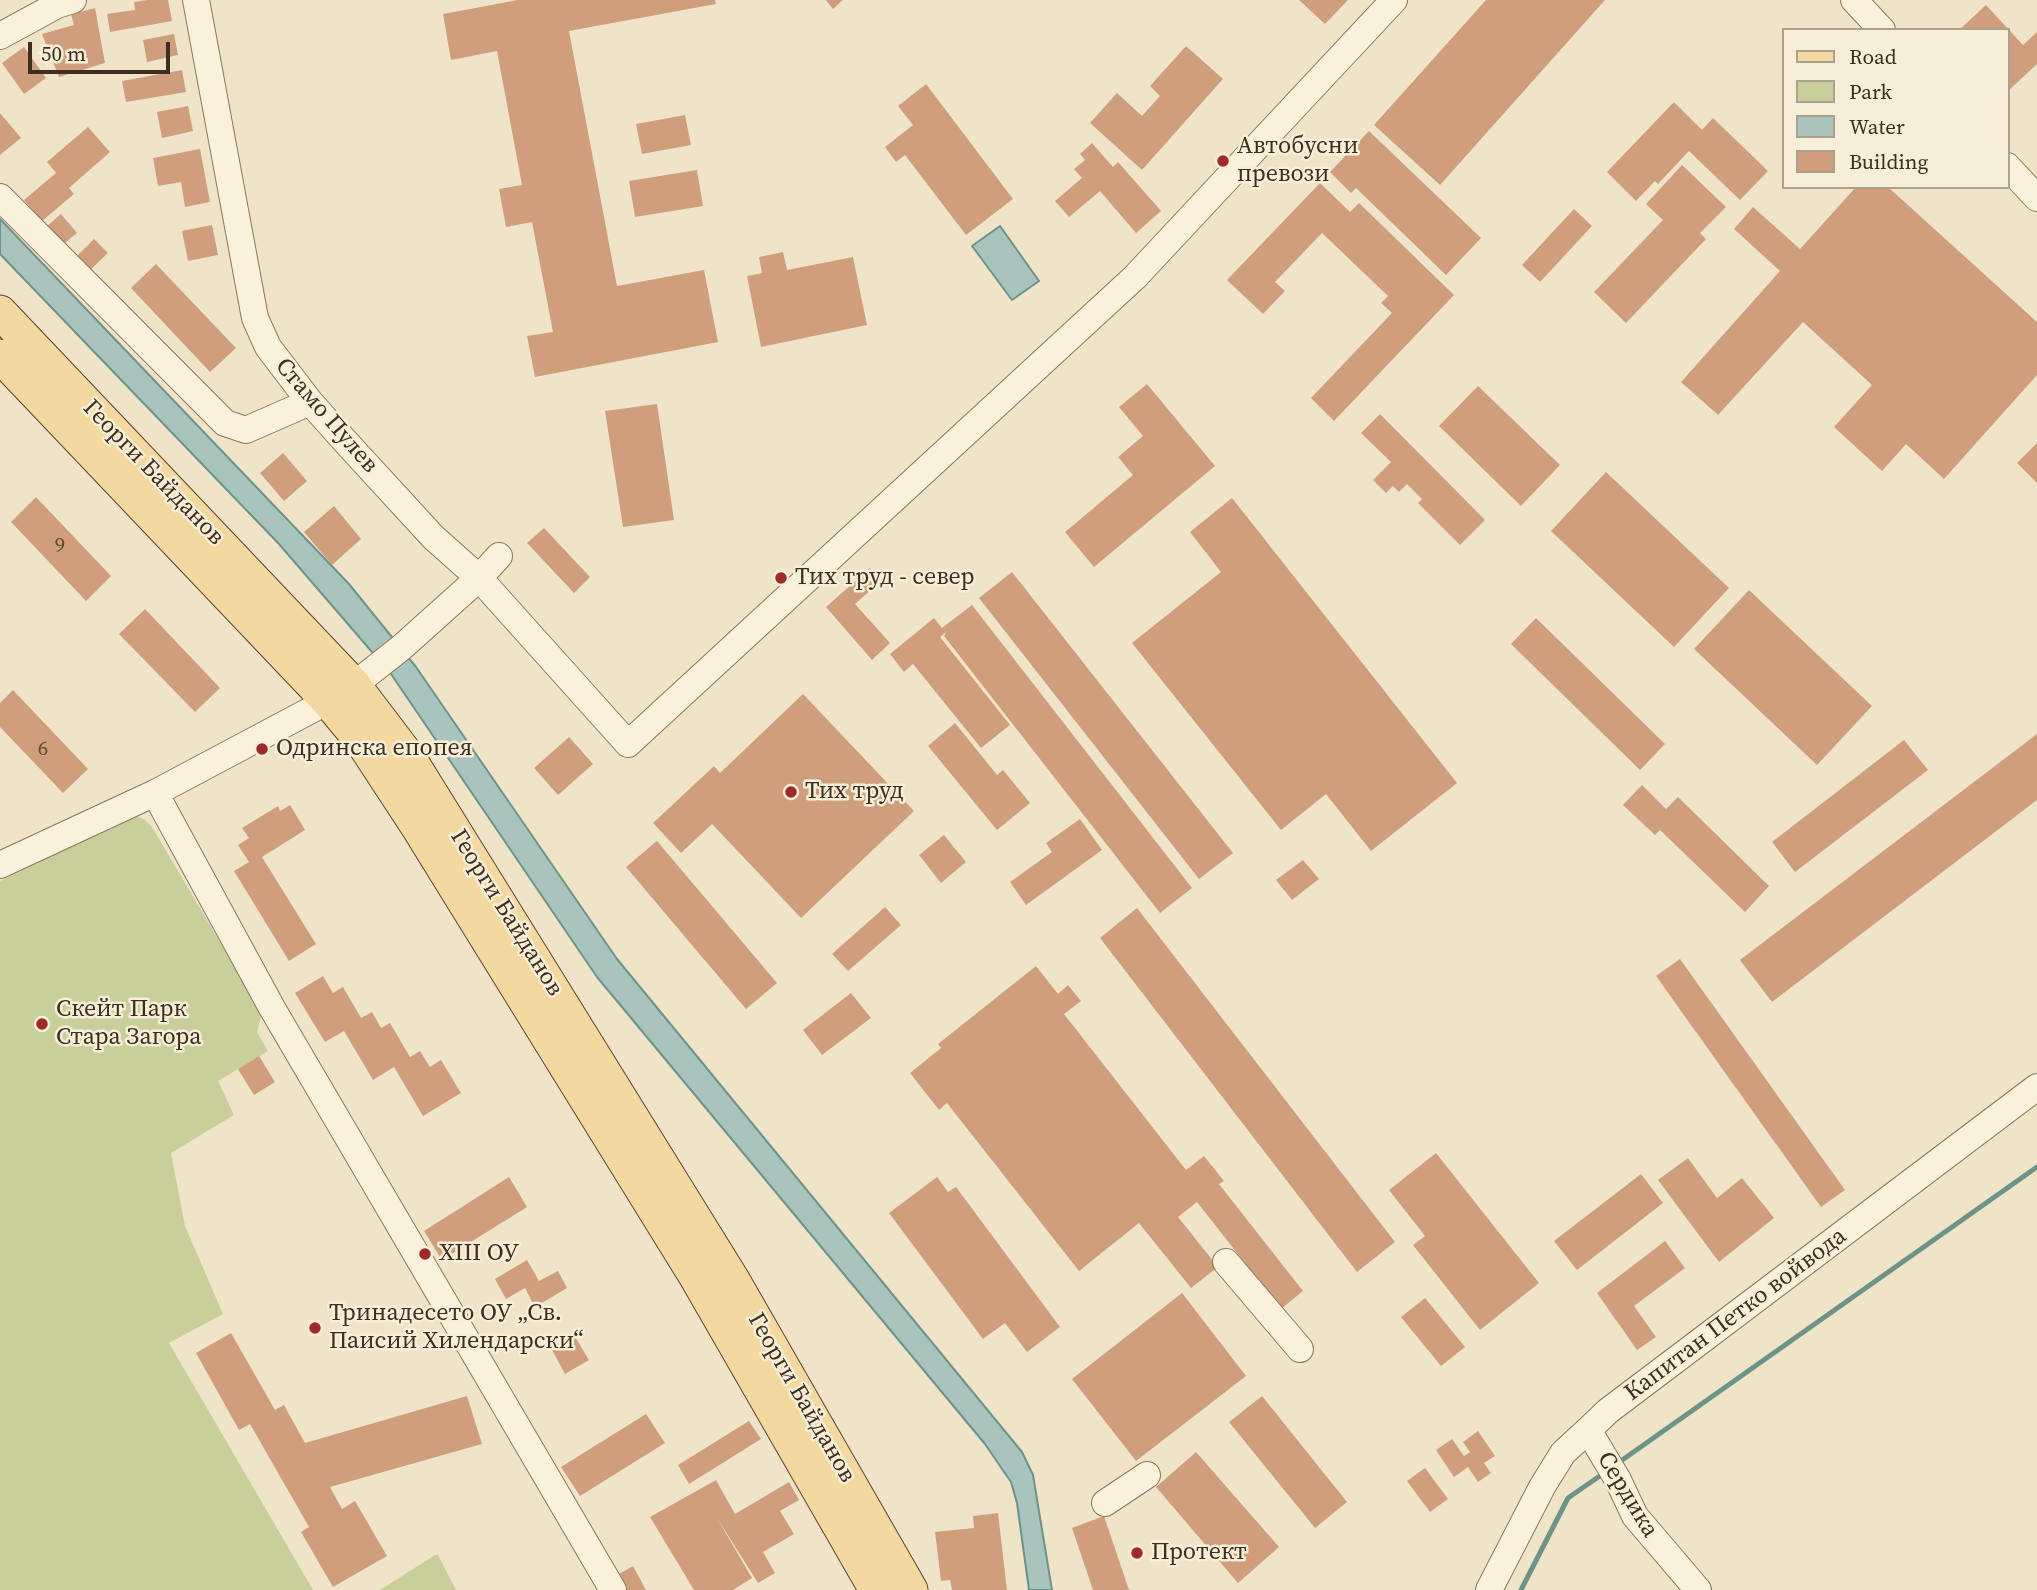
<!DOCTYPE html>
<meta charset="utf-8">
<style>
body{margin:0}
#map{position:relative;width:2037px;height:1590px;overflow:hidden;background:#f0e4c8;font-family:"Source Serif 4",serif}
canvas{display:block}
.legend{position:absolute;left:1782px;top:28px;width:228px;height:161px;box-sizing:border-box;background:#f7eed8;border:2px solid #ada18e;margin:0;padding:9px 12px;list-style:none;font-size:21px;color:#3d2e20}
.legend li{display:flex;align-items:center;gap:14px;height:35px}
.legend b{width:35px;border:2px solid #ada18e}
.scale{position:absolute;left:28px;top:42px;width:142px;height:32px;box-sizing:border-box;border:4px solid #3d2e20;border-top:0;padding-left:9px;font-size:21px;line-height:24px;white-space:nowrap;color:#3d2e20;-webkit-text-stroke:5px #f7eed8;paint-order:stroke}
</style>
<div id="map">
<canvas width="2037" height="1590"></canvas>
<ul class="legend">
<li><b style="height:9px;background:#f3d9a0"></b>Road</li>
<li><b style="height:19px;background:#c9cf9b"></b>Park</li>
<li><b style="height:19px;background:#a9c4bc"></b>Water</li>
<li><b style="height:19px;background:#cf9f7d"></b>Building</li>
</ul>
<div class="scale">50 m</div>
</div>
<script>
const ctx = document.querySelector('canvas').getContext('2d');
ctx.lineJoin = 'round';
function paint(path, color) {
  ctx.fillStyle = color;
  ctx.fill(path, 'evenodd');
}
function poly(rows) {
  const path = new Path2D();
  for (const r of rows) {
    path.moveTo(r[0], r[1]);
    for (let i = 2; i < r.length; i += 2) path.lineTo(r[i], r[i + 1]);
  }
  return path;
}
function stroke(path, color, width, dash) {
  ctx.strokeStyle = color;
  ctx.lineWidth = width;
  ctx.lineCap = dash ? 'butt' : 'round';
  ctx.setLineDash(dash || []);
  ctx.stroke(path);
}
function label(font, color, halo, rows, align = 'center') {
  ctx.font = font + ' "Source Serif 4",serif';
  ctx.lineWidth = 5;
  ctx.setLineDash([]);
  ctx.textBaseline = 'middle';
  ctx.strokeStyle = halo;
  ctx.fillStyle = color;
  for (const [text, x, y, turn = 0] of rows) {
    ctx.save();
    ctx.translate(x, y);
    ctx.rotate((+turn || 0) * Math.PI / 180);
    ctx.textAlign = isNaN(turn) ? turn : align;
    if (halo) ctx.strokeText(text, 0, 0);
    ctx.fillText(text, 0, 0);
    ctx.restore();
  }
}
paint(poly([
 [134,815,144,819,152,827,262,1013,257,1032,268,1051,218,1081,234,1115,171,1153,185,1226,223,1314,169,1343,313,1590,0,1590,0,881],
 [435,1555,438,1555,456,1590,380,1590]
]), '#c9cf9b');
const water = poly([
 [0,219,349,584,416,667,617,959,1022,1452,1033,1475,1052,1590,1029,1590,1017,1503,1011,1482,985,1444,597,977,391,674,279,544,0,254,0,219],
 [1000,226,1039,281,1012,300,972,246,1000,226]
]);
paint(water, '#a9c4bc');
stroke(water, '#6f938a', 2);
stroke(poly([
 [1618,1463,2037,1167],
 [1521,1590,1568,1498,1604,1473]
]), '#6f938a', 5);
paint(poly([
 [147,0,168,0,172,21,110,32,107,14,135,10,134,2],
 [518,0,715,0,716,4,569,31,617,286,704,270,718,342,535,377,527,336,553,332,532,222,506,227,499,189,522,185,497,51,451,60,443,14],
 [826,0,843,0,833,9],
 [1299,0,1348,0,1325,24],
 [1486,0,1605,0,1440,185,1374,125],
 [1986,5,2023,45,2037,32,2037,64,2007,92,2007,30,1959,30],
 [95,8,105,63,59,77,42,34,74,25,71,14],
 [174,34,178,55,147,62,143,40],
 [1186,46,1223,79,1142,170,1090,123,1117,93,1142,116,1160,96,1150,86],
 [24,47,46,78,24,94,2,63],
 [182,70,186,92,126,102,122,81],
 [926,84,1013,199,966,235,905,155,896,162,885,147,913,125,898,106],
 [1674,102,1702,130,1713,118,1768,171,1740,200,1689,151,1658,184,1655,181,1636,201,1607,172],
 [188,106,193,131,162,138,157,112],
 [0,113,21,138,0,155],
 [685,115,691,145,642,154,636,124],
 [88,127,110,152,69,188,74,194,42,221,24,200,56,173,47,162],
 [1369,131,1481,238,1446,275,1356,188,1351,193,1330,172],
 [1092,143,1113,167,1118,162,1161,211,1136,233,1100,191,1069,217,1055,201,1082,178,1074,169,1085,160,1080,154],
 [200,149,210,202,185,207,181,182,158,186,153,158],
 [1682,165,1726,207,1700,233,1706,239,1626,323,1594,292,1663,220,1646,204],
 [697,170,703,206,635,217,629,181],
 [1320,183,1350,212,1359,203,1454,295,1334,421,1311,398,1392,313,1381,303,1388,296,1322,233,1275,282,1285,291,1263,314,1227,280],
 [1856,187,1888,187,2037,322,2037,375,1944,479,1906,444,1882,471,1834,427,1872,385,1803,322,1718,415,1681,382,1780,271,1734,229,1753,207,1800,249],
 [1574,209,1592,226,1540,282,1522,265],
 [61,214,77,233,62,245,47,226],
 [212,225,218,255,188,261,182,231],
 [94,239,108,253,86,274,73,260],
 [783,252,787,270,853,257,867,325,761,347,747,276,762,273,759,257],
 [156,264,236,348,210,372,131,288],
 [1147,384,1215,466,1094,567,1065,532,1133,475,1118,457,1143,436,1119,407],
 [1478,386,1560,465,1521,506,1439,426],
 [657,404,674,520,623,527,605,411],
 [1380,414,1485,520,1460,545,1418,503,1422,499,1407,484,1399,492,1393,486,1386,493,1373,480,1391,462,1361,433],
 [2037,443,2037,483,2017,463],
 [283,453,307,481,284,501,260,473],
 [1606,472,1729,588,1674,647,1551,531],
 [36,497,111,576,86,601,11,522],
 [1232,498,1457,783,1371,851,1326,794,1281,830,1132,643,1221,572,1190,532],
 [334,506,361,539,332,565,304,532],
 [544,528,590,577,574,593,527,543],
 [870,568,881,581,855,604,890,643,872,660,826,607],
 [1012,572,1233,853,1199,879,979,598],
 [1749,590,1872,706,1817,765,1694,649],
 [972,605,1192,888,1160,913,944,636,946,632,940,637,1010,725,981,748,913,664,904,672,890,654,934,618,942,628],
 [145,609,220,688,195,712,119,634],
 [1536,618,1665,744,1640,770,1511,644],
 [13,690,88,769,63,793,0,727,0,703],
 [803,694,914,811,801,918,712,824,681,853,653,823,714,766,720,773],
 [955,723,997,775,1003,770,1030,803,997,830,928,746],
 [2037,734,2037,800,1772,1002,1740,960],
 [569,737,593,764,558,795,534,768],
 [1904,740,1928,770,1795,872,1772,842],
 [1642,785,1666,809,1678,797,1769,886,1745,912,1660,830,1655,835,1623,805],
 [290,805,305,830,262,857,316,944,289,961,234,871,249,862,238,845,249,838,242,828,278,806,280,811],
 [1080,819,1102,850,1026,905,1010,882,1052,852,1046,843],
 [944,835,966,862,941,883,919,855],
 [657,841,777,983,746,1009,626,867],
 [1303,860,1319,879,1292,900,1276,880],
 [885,907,901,925,848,971,832,954],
 [1137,908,1395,1242,1357,1272,1100,938],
 [1680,959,1845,1190,1821,1207,1656,976],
 [1036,966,1058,994,1068,985,1081,1001,1064,1014,1186,1170,1204,1156,1224,1181,1219,1184,1303,1291,1281,1309,1197,1202,1178,1217,1218,1267,1191,1288,1139,1223,1079,1271,947,1103,939,1110,910,1073,941,1048,938,1044],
 [323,976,333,993,343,987,361,1018,372,1012,381,1028,390,1023,410,1057,420,1051,430,1067,441,1060,461,1093,423,1116,394,1067,373,1080,344,1031,325,1042,295,993],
 [851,993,871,1018,822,1055,803,1030],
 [259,1056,275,1082,254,1095,238,1069],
 [1436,1153,1539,1283,1480,1330,1413,1245,1425,1236,1389,1190],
 [1688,1158,1717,1198,1742,1178,1774,1218,1719,1262,1658,1180],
 [1641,1174,1663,1203,1577,1270,1554,1241],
 [509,1177,527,1207,442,1260,424,1231],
 [937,1177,948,1192,956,1187,1060,1327,1027,1352,1005,1323,983,1339,889,1213],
 [1665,1241,1685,1268,1634,1306,1656,1337,1637,1350,1597,1293],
 [527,1260,539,1281,558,1271,567,1288,535,1307,525,1288,506,1299,495,1279],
 [1182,1293,1246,1376,1136,1461,1072,1379],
 [1425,1298,1465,1347,1441,1366,1401,1317],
 [231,1333,275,1410,284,1405,305,1443,467,1396,482,1444,330,1487,342,1509,355,1501,387,1556,333,1587,301,1532,309,1527,250,1424,239,1430,196,1353],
 [574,1335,589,1360,565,1374,551,1348],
 [1262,1396,1347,1502,1315,1528,1229,1422],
 [646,1414,665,1443,580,1496,561,1467],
 [749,1421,761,1439,689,1484,678,1465],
 [1478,1431,1495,1456,1484,1463,1491,1473,1478,1482,1468,1467,1454,1477,1436,1450,1452,1439,1464,1456,1470,1452,1463,1442],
 [1196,1452,1279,1547,1238,1583,1156,1487],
 [1425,1468,1448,1499,1430,1512,1407,1481],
 [716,1480,735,1514,789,1482,799,1500,780,1511,794,1534,763,1552,775,1573,758,1583,717,1518,752,1578,733,1590,694,1590,650,1517],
 [998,1513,1007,1590,952,1590,950,1580,941,1581,935,1532,974,1528,973,1516],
 [1104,1516,1129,1590,1093,1590,1072,1528],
 [633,1566,646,1590,619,1590,612,1578]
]), '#cf9f7d');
const minor = poly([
 [196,0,255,318,268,347,310,402,344,440,433,537,479,578,628,744,1135,277,1394,0],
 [1854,0,1882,30],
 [0,36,57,5,73,0],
 [2007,166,2037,198],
 [0,197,225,423,246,430,310,402],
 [155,793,272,1008,613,1590],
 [0,865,155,793,328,701,354,685,402,647,479,578,499,556],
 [1226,1262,1300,1349],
 [1588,1430,1618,1480,1635,1516,1698,1590],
 [1105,1503,1147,1475],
 [1489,1590,1542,1487,1563,1453,1588,1430,1608,1411,2037,1087]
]);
const major = poly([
 [0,312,354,685,408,756,733,1280,911,1590],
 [0,356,328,701,362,742,419,829,696,1277,876,1590]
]);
stroke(minor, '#8d765c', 28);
stroke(major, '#5b4430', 35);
stroke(minor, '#faf1dc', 26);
stroke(major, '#f3d9a0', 33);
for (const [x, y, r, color] of [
 [1223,161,7,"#9e2a2b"],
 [781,578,7,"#9e2a2b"],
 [262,749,7,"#9e2a2b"],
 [791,792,7,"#9e2a2b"],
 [42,1024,7,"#9e2a2b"],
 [425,1254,7,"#9e2a2b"],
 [315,1328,7,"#9e2a2b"],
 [1137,1553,7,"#9e2a2b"]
]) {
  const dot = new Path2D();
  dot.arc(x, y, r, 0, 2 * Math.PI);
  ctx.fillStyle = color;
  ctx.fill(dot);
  stroke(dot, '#f7eed8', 2.5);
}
label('21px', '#624a37', null, [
 ["9",60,547],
 ["6",43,750]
]);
label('24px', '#3d2e20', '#f7eed8', [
 ["Автобусни",1237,147],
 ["превози",1237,175],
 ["Тих труд - север",795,578],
 ["Одринска епопея",276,749],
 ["Тих труд",805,792],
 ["Скейт Парк",56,1010],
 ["Стара Загора",56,1038],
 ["XIII ОУ",439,1254],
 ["Тринадесето ОУ „Св.",329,1314],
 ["Паисий Хилендарски“",329,1342],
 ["Протект",1151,1553]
], 'left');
label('24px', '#3d2e20', '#f7eed8', [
 ["Стамо Пулев",326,416,49],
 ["Георги Байданов",153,473,46],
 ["Георги Байданов",506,913,58],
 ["Капитан Петко войвода",1736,1315,-37],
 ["Георги Байданов",801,1398,60],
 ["Сердика",1627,1495,59]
]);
</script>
